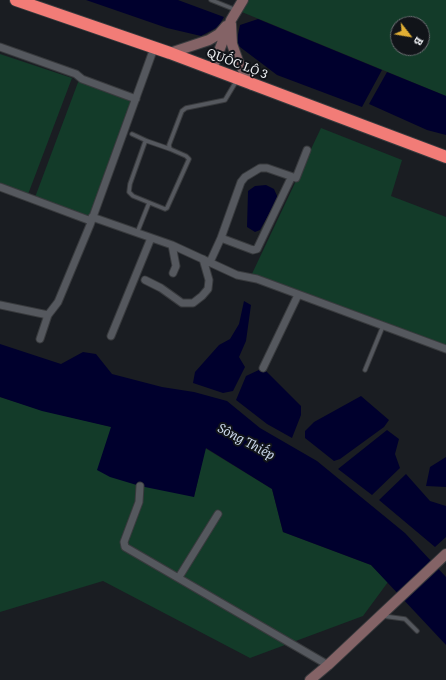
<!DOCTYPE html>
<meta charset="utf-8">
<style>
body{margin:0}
#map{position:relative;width:446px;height:680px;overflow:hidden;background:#1a1d22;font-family:Literata,serif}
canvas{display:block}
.north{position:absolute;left:390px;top:16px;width:40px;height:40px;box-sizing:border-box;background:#111419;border:1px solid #686b6f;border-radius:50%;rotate:121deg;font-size:11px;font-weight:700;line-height:16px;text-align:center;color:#ebedf0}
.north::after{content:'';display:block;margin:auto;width:14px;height:18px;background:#e1af34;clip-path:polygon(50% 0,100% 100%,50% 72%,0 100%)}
</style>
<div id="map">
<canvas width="446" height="680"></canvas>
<div class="north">B</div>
</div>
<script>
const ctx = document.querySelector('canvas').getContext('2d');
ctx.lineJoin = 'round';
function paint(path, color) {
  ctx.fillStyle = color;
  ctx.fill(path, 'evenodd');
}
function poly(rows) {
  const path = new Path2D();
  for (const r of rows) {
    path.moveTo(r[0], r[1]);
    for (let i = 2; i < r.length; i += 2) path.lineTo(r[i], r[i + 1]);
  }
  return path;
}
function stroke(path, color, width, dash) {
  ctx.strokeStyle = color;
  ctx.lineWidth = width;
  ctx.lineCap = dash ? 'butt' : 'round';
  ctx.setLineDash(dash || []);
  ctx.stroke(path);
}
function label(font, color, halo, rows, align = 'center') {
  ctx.font = font + ' Literata,serif';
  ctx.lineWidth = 4;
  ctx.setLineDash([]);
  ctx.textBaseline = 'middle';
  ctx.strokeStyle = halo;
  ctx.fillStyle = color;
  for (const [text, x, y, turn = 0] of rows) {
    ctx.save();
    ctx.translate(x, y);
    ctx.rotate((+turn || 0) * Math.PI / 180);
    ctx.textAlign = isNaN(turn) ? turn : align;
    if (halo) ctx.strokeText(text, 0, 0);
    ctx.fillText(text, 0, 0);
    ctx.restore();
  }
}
paint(poly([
 [243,0,446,0,446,96,237,10],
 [398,24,422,24,422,48,398,48],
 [0,54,72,78,27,197,0,187],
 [80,77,136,99,91,221,34,200],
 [321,128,402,160,391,196,446,217,446,349,250,278],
 [0,397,38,409,112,427,194,497,205,448,272,489,283,532,371,565,388,582,363,616,250,658,103,581,0,612]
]), '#133b29');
paint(poly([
 [86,0,178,0,224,17,218,27,201,36,167,28],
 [258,19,382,70,362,107,277,75,236,44,240,25],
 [387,72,446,96,446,135,427,130,369,104],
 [266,185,274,189,278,198,260,230,255,232,247,227,248,191,255,186],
 [244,301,251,305,246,341,239,357,245,367,233,391,223,393,193,383,195,372,219,345,230,339,239,324],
 [0,344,61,364,83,352,96,354,112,374,162,387,194,392,227,401,260,428,317,461,405,533,446,577,446,645,371,565,283,532,272,489,206,448,194,497,140,486,110,477,97,470,111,427,42,411,0,397],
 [263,368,301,406,301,415,292,438,267,424,236,400,246,376],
 [361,396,389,420,384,427,340,459,334,461,305,438,305,431,314,422],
 [387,430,399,439,395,454,400,468,372,495,338,469],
 [446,457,446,487,426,486,430,467],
 [406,474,430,501,446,506,446,537,435,547,379,500]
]), '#00002d');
const lane = poly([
 [211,0,236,10],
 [132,134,147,141],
 [170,149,147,141,145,142,130,184,129,192,133,196,165,209,167,208,189,159,186,156,170,149,169,145,182,111,186,108,225,100,237,80],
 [137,233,149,203],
 [365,370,383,326],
 [383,616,405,619,417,631]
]);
const street = poly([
 [0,47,76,74,82,79,136,99],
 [0,187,91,221],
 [92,217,172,245,176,266,173,273],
 [221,238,253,250,257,249,291,178],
 [172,245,237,275,257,279,446,349],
 [210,262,221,238,241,182,245,177,260,168,267,168,296,178,307,150],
 [145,280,161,288,182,303,193,303,202,296,208,289,209,280,203,259],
 [0,305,48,315],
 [111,336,151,238],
 [40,339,48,315,58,302,90,225,154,48],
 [263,368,298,295],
 [140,486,139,502,124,542,125,547,328,665],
 [179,577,218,514]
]);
const secondary = poly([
 [231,24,232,44,238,61,252,85],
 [170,53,209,40,219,34,226,26],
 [212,69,231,20,243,0],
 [310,680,328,665,446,554]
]);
const highway = poly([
 [16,0,170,53,446,157]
]);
stroke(lane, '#383a3d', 5.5);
stroke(street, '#383a3d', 9);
stroke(secondary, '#383a3d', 12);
stroke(highway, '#383a3d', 14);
stroke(lane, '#55585e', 3.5);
stroke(street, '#55585e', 7);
stroke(secondary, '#846366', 10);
stroke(highway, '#f27c77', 12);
label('12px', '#ebedf0', '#111419', [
 ["QUỐC LỘ 3",237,64,21]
]);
label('italic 13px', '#ccd9ed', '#111419', [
 ["Sông Thiếp",246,442,28]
]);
</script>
